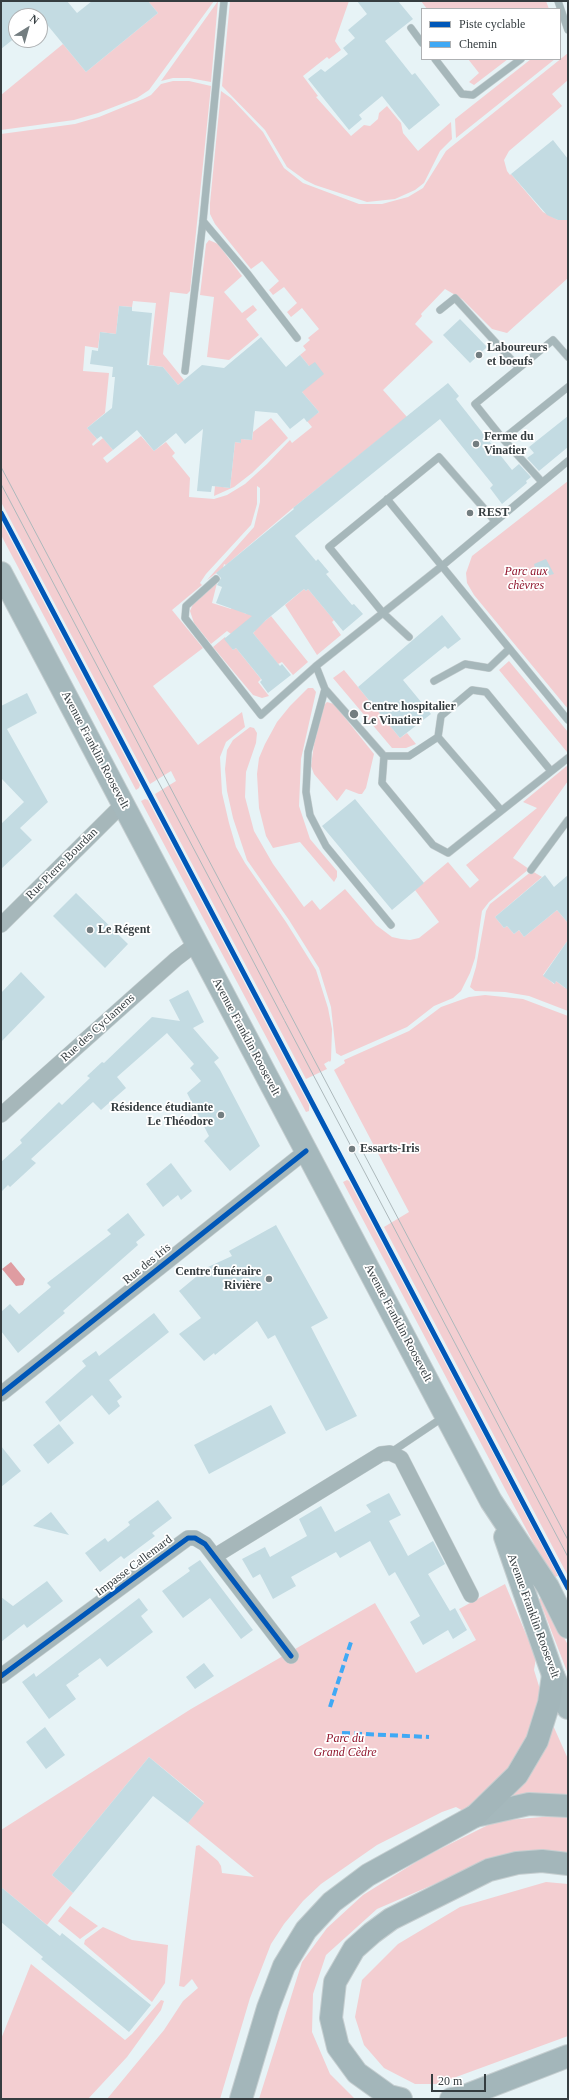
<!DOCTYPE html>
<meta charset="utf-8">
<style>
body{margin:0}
#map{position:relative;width:569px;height:2100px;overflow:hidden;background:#e7f3f6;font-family:Georgia,serif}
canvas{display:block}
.frame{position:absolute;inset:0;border:2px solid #353d40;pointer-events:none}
.legend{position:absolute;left:421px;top:8px;width:140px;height:52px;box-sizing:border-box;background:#fff;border:1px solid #aeb1b3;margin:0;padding:5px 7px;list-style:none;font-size:12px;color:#353d40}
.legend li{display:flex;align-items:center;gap:8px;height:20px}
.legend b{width:20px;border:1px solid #aeb1b3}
.north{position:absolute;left:8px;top:8px;width:40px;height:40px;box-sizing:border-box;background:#fff;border:1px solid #aeb1b3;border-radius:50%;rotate:37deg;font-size:11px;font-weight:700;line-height:16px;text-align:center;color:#353d40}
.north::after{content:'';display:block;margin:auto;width:14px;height:18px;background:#737d80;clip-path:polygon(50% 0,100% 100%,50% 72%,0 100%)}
.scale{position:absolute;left:431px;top:2074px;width:55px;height:18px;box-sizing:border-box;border:2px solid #353d40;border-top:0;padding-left:5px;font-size:12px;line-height:14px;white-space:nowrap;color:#353d40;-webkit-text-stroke:3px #fff;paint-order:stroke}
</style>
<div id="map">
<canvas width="569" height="2100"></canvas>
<div class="frame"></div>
<ul class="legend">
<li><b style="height:5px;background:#0057b8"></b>Piste cyclable</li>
<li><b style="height:5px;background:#3fa9f5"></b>Chemin</li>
</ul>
<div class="north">N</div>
<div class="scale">20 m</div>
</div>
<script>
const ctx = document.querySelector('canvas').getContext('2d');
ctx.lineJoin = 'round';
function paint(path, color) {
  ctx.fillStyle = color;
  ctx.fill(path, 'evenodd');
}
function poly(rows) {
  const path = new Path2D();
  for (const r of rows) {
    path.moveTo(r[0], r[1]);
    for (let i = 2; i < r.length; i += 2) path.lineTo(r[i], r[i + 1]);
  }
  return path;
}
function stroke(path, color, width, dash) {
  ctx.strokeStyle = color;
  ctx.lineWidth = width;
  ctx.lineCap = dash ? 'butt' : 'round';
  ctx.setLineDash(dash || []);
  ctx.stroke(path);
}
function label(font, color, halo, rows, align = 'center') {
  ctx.font = font + ' Georgia,serif';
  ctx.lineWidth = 3.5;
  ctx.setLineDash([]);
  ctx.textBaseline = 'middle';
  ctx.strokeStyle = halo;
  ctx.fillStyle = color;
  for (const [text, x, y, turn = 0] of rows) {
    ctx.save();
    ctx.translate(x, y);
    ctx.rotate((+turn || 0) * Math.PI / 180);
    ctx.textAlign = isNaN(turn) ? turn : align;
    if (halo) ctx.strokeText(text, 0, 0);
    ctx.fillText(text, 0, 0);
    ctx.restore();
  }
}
paint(poly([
 [148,1,214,1,149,90,137,98,98,113,74,120,1,130,1,95,63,44,86,72,158,13],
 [218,1,211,82,189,78,173,78,161,81],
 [230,1,349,1,335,41,341,50,329,59,327,57,303,76,318,96,316,97,351,136,364,125,370,126,378,119,379,113,387,106,401,123,403,133,418,151,451,122,452,139,440,151,424,183,415,190,395,199,367,202,315,185,305,180,287,167,265,130,222,86],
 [421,1,546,1,549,9,427,9],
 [568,53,568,80,552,94,562,106,509,151,504,160,507,171,510,175,511,174,543,212,558,220,568,219,568,278,507,333,492,329,462,299,445,289,421,314,422,316,415,324,433,342,383,390,407,417,293,508,226,565,224,564,223,568,207,580,254,527,260,502,260,488,257,486,257,504,251,525,206,574,200,583,202,585,172,610,203,648,153,686,198,745,242,712,245,727,226,742,220,757,222,793,229,823,236,847,245,863,286,922,316,970,328,1008,332,1029,331,1060,330,1062,329,1061,324,1064,327,1069,306,1079,155,794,176,781,171,771,150,784,1,502,1,134,75,124,99,117,143,99,151,95,161,84,173,81,189,81,211,86,190,291,187,294,170,292,163,354,184,380,178,385,163,367,149,365,156,303,133,301,132,307,119,306,116,334,100,332,98,348,85,346,83,371,109,373,105,413,87,428,97,439,92,444,93,446,103,438,113,450,103,458,107,463,141,436,154,451,166,442,175,453,172,456,190,478,189,497,214,499,227,495,245,484,267,464,290,440,292,443,312,427,307,421,319,412,302,392,309,366,300,355,306,350,303,346,310,340,308,338,319,329,302,308,291,317,287,312,297,303,284,287,273,295,269,290,279,281,262,261,251,269,215,224,210,214,210,203,221,91,231,98,263,132,284,168,303,183,359,204,382,204,408,197,423,188,446,151],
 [468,59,508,59,474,85,469,82,479,73],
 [531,59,555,59,456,138,455,119],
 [209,240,218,244,242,276,224,292,242,313,253,305,257,310,246,319,259,335,229,360,207,357,214,297,200,295,206,244],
 [271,418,288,438,252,473,234,487,214,496,215,486,230,488,235,442,241,443,241,439,252,440,253,432],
 [568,481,568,709,474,595,467,583,466,573,472,556],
 [1,521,140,785,139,788,136,790,1,535],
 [217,583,212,603,231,609,232,606,246,614,248,612,256,617,231,634,227,631,211,644,194,623,190,611,193,604],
 [304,589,306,591,308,589,334,620,332,622,341,635,317,655,285,605],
 [271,616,308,662,293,675,282,662,278,664,253,633,255,631,254,630],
 [225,637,233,650,236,648,261,679,258,682,269,696,262,698,253,695,213,647],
 [509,661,568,732,567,752,499,670],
 [344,670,400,738,407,733,416,744,406,748,392,748,333,678],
 [308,688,313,688,316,692,301,759,299,806,310,839,337,871,337,877,334,882,300,842,273,848,266,836,259,808,257,774,259,758,265,744,277,722,290,706],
 [327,702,334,704,374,754,366,788,362,794,359,794,346,789,337,801,314,774,311,766,314,744,324,705],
 [250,727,254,728,257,733,256,743,246,772,245,797,254,831,273,864,304,907,312,900,320,910,345,889,376,925,392,937,401,939,410,940,419,938,439,922,415,890,448,862,470,888,479,880,466,865,537,808,523,802,568,765,568,781,513,858,529,869,489,902,482,911,475,958,470,973,461,991,453,998,434,1006,407,1027,341,1056,336,1053,331,1007,319,968,289,920,247,860,233,818,227,791,225,769,227,750,233,740],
 [145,799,148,800,309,1105,309,1111,306,1112,141,801],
 [532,871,542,877,495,917,504,928,507,926,514,934,519,930,524,937,557,910,568,923,568,940,543,975,554,984,556,981,565,988,568,985,568,1011,529,996,505,992,475,991,470,987,476,967,486,911,490,904],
 [485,995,523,999,568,1016,568,1576,384,1227,409,1212,334,1070,345,1063,344,1060,409,1031,441,1007,469,997],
 [347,1180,349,1181,558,1576,552,1578,343,1182],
 [505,1584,536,1658,534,1670,542,1696,533,1734,493,1791,463,1811,456,1807,442,1812,377,1845,321,1884,303,1901,284,1924,271,1944,250,1998,220,2099,107,2099,164,2030,183,2001,198,1988,192,1979,184,1987,179,1986,196,1846,199,1845,218,1861,221,1866,222,1873,254,1877,188,1823,204,1802,149,1757,52,1875,73,1893,47,1925,1,1887,1,1830,191,1709,375,1603,416,1673,476,1640,459,1609],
 [542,1597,568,1645,568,1674,539,1599],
 [552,1723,568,1759,568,1796,552,1794,514,1797,512,1792],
 [565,1815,568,1816,568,1853,546,1850,514,1853,451,1877,377,1909,326,1955,313,1994,312,2032,330,2074,355,2099,259,2099,302,1962,327,1928,363,1895,424,1857,496,1821],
 [546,1882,568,1884,568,2036,437,2084,415,2084,384,2068,364,2045,355,2017,362,1980,398,1944,460,1907],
 [70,1906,98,1926,80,1939,58,1921],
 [103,1927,132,1940,168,1945,165,1983,152,2002,84,1944,85,1940],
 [31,1964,125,2040,132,2034,161,2000,164,2001,161,2010,127,2057,88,2099,1,2099,1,2039]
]), '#f3ced1');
paint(poly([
 [11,1262,25,1279,23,1285,16,1286,2,1269]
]), '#df9ca1');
paint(poly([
 [1,1,67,1,77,13,92,1,148,1,158,13,86,72,40,16,16,16,16,37,1,49],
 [357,1,398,1,413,19,385,41,412,75,415,73,440,105,409,130,382,96,359,115,362,119,349,130,308,79,321,69,325,72,348,54,343,48,355,38,348,30,367,14],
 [553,140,568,159,568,220,558,220,547,215,511,174],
 [119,306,132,307,132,311,152,313,147,365,163,367,178,385,202,365,224,368,261,337,286,367,300,355,309,366,315,362,324,374,302,392,319,412,307,422,304,418,290,429,277,413,255,411,252,440,241,439,241,443,235,442,230,488,212,486,211,492,197,491,203,429,185,444,176,433,154,451,137,430,113,450,101,436,97,439,87,428,112,408,115,377,112,377,113,367,90,364,92,350,98,351,100,332,116,334],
 [460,319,487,347,470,363,443,335],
 [448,383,459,396,456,399,512,470,519,464,531,477,526,481,527,483,502,504,490,488,493,485,440,419,311,523,295,536,316,561,318,559,329,572,326,574,352,605,354,604,363,614,343,631,308,589,306,591,304,589,266,620,253,633,280,666,282,664,291,675,268,693,260,682,262,680,236,648,233,650,224,639,252,616,216,603,222,587,217,585,221,578,216,573,294,509,293,508],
 [568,416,568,447,539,471,527,458,534,453,529,447],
 [546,559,554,574,538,578,534,564],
 [442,615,461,639,448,649,445,646,403,680,431,714,400,738,358,687],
 [27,693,37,713,7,729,48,802,20,828,32,840,1,869,1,824,24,802,1,778,1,706],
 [355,799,424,883,392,910,322,826],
 [545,875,554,887,568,875,568,923,557,910,524,937,519,930,514,934,507,926,504,928,495,917],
 [76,893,128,944,105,968,53,916],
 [568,940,568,990,556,981,555,984,543,976],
 [21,972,45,997,1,1042,1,993],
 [188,990,204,1022,193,1028,219,1058,214,1062,220,1070,260,1146,230,1171,204,1141,209,1136,187,1093,201,1081,190,1068,194,1064,167,1033,117,1077,126,1088,101,1110,93,1102,31,1159,36,1163,10,1187,8,1185,1,1192,1,1162,22,1143,20,1140,59,1102,62,1105,90,1078,87,1076,102,1062,104,1063,152,1017,180,1021,169,1000],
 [171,1163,192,1191,181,1200,178,1195,163,1207,146,1184],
 [128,1213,145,1235,136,1242,138,1245,63,1311,65,1313,18,1353,1,1331,1,1312,10,1304,19,1314,51,1287,47,1283,111,1234,107,1230],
 [276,1225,328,1318,311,1327,357,1416,326,1431,275,1335,268,1339,257,1321,215,1355,214,1353,204,1361,179,1334,201,1318,179,1291,208,1267,232,1256,229,1251],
 [154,1313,169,1332,109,1380,122,1397,117,1401,120,1406,109,1415,92,1395,60,1422,45,1402,86,1366,82,1361,96,1351,99,1356],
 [271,1405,286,1433,209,1474,194,1445],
 [59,1424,74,1443,48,1464,33,1445],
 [1,1446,21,1471,1,1487],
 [389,1493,401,1515,389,1521,408,1556,433,1541,445,1564,428,1574,450,1611,455,1608,467,1630,453,1639,448,1630,423,1645,410,1622,420,1616,395,1572,389,1576,370,1541,340,1558,336,1552,291,1577,296,1586,273,1599,260,1574,253,1578,242,1559,265,1547,270,1557,307,1536,299,1519,321,1506,335,1532,371,1512,366,1505],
 [158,1500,172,1518,152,1533,155,1536,124,1559,121,1556,100,1572,85,1553,105,1538,108,1542,130,1525,128,1522],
 [51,1512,69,1535,33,1526],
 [200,1560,253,1630,241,1639,210,1598,183,1618,162,1591,190,1571,188,1568],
 [47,1581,63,1601,27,1628,24,1624,1,1642,1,1597,13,1606],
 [139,1598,148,1610,141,1616,153,1632,107,1667,100,1658,78,1674,79,1676,66,1685,76,1699,49,1719,22,1682,34,1673,36,1677],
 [204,1663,214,1676,195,1689,186,1677],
 [45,1727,65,1755,46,1769,26,1742],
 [149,1757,204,1803,188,1823,153,1796,73,1893,52,1875],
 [1,1887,60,1936,62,1933,151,2005,129,2032,41,1959,43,1957,1,1922]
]), '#c3dbe2');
const service = poly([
 [558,1,568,30],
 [411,28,422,43],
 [435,59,462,94,473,95,521,59],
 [203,221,247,273,297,338],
 [440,310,455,298,519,368,553,340,568,357],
 [185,371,203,221,224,1],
 [503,439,475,404,519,368],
 [542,482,503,439,568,387],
 [387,499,568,720],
 [216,579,186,606,185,618,261,715,316,666,442,566,568,461],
 [409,637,383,613,329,547,439,457,495,521],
 [316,666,325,689,308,752,306,792,310,815,326,846,391,925],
 [434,681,465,664,489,668,509,649],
 [325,689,384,756,382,783,433,845,448,853,568,758],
 [438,737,501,810],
 [384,756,409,756,438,737,441,716,472,690,486,692,551,771],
 [531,870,568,820],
 [390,1453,445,1416]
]);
const minor = poly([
 [1,925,123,804],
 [1,1115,176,959,197,943],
 [1,1394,306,1151],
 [215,1556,381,1454,390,1453,401,1458,471,1595],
 [1,1676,188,1538,195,1538,205,1544,291,1656]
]);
const primary = poly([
 [1,573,491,1501,548,1587,568,1627],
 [505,1537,553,1675,568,1708],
 [475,1816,529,1804,568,1806]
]);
const trunk = poly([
 [241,2099,268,2008,284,1966,306,1930,332,1902,368,1875,475,1816,517,1775,537,1741,549,1703,553,1675],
 [401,2099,389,2096,357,2073,338,2047,331,2018,335,1982,354,1949,372,1933,391,1919,489,1870,517,1863,542,1861,568,1864],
 [451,2099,462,2097,568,2056]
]);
stroke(service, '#c5ced0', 8);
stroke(minor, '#c5ced0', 16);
stroke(primary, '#c5ced0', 24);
stroke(trunk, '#c5ced0', 24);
stroke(service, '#a6b7ba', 7);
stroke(minor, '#a6b7ba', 15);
stroke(primary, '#a5b8bc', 22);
stroke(trunk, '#a3b6ba', 22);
stroke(poly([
 [1,467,568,1540],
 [1,484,568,1557]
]), '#acb8bb', 1);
stroke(poly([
 [330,1707,351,1642],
 [342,1733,429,1737]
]), '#3fa9f5', 4, [8, 4]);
stroke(poly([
 [1,513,568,1588],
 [1,1394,306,1151],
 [1,1676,188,1538,195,1538,205,1544,291,1656]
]), '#0057b8', 5);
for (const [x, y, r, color] of [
 [479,355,4,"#737d80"],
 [476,444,4,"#737d80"],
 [470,513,4,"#737d80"],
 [354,714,5,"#737d80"],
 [90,930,4,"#737d80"],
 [221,1115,4,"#737d80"],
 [352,1149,4,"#737d80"],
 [269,1279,4,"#737d80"]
]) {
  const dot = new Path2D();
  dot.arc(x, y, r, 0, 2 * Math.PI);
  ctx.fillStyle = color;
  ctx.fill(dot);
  stroke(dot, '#fff', 1.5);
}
label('bold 12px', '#353d40', '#fff', [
 ["Laboureurs",487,348],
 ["et boeufs",487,362],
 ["Ferme du",484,437],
 ["Vinatier",484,451],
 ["REST",478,513],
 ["Centre hospitalier",363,707],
 ["Le Vinatier",363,721],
 ["Le Régent",98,930],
 ["Résidence étudiante",213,1108,"right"],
 ["Le Théodore",213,1122,"right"],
 ["Essarts-Iris",360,1149],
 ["Centre funéraire",261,1272,"right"],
 ["Rivière",261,1286,"right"]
], 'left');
label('italic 12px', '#90162d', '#fff', [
 ["Parc aux",526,572],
 ["chèvres",526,586],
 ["Parc du",345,1739],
 ["Grand Cèdre",345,1753]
]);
label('12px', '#353d40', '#fff', [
 ["Avenue Franklin Roosevelt",95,750,62],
 ["Rue Pierre Bourdan",62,864,-45],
 ["Rue des Cyclamens",98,1028,-42],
 ["Avenue Franklin Roosevelt",246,1037,62],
 ["Rue des Iris",147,1264,-39],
 ["Avenue Franklin Roosevelt",398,1323,62],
 ["Impasse Callemard",134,1566,-37],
 ["Avenue Franklin Roosevelt",533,1616,70]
]);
</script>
